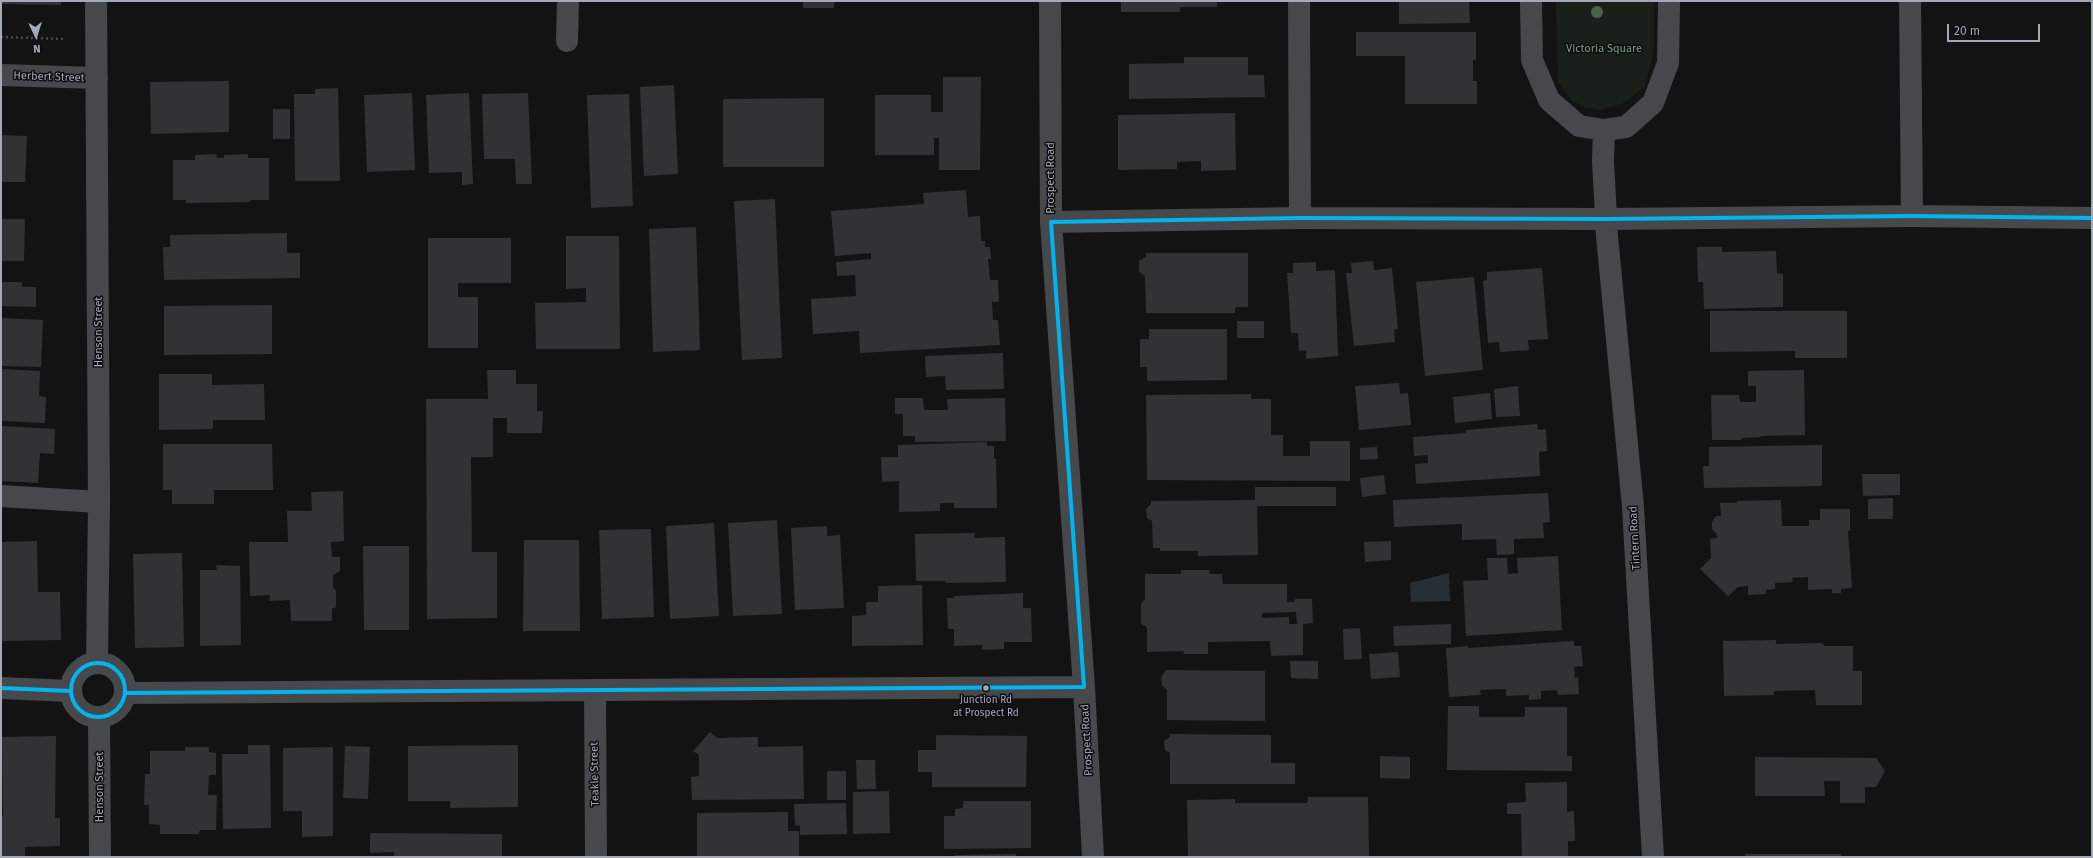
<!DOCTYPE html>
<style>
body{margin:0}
#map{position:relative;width:2093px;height:858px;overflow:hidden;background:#131313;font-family:"Fira Sans",sans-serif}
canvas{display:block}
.frame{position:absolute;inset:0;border:2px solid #a3a9b5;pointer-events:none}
.north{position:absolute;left:16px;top:16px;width:40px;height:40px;-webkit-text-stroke:3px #0d0d0f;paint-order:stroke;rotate:176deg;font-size:11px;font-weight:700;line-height:16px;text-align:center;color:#a3a9b5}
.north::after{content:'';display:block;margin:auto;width:14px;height:18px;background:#a3a9b5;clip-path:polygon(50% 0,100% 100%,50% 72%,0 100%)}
.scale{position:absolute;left:1947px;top:24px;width:93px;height:18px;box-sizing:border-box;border:2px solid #a3a9b5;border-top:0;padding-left:5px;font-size:12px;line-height:14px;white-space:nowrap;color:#a3a9b5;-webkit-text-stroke:3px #0d0d0f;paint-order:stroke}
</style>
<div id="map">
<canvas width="2093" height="858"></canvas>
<div class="frame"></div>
<div class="north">N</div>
<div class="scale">20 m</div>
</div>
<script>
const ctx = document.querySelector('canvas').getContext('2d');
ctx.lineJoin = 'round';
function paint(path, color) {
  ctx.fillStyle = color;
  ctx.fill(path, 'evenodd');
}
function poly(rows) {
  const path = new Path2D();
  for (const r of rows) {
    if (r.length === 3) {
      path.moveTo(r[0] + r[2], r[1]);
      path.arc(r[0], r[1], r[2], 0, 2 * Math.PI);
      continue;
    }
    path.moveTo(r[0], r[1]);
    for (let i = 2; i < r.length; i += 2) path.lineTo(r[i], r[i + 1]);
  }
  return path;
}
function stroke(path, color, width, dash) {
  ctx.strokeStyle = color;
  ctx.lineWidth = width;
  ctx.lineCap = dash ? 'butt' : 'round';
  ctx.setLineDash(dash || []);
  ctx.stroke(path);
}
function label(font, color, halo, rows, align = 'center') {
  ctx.font = font + ' "Fira Sans",sans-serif';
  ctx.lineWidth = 3;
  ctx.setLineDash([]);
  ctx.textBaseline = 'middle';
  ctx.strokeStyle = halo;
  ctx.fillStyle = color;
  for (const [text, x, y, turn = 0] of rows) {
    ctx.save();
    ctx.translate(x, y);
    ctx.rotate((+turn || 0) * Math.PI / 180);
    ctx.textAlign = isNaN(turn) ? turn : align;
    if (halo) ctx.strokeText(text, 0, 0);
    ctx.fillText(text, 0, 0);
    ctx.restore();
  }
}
paint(poly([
 [1556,1,1654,1,1654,50,1645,86,1624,103,1600,110,1585,108,1572,101,1558,82]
]), '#19201a');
paint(poly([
 [1449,573,1450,601,1411,602,1410,583]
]), '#262f35');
paint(poly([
 [2,1,61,1,61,5,2,4],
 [803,1,834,1,834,8,803,8],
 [1121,1,1217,1,1217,7,1180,7,1180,12,1121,12],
 [1399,1,1469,1,1470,23,1399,24],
 [1356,32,1476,32,1476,60,1473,60,1473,81,1477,81,1477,104,1405,104,1405,56,1356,56],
 [1184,57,1248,57,1248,75,1264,75,1265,97,1129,99,1129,64,1184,63],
 [943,77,981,77,980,170,939,170,939,138,934,138,934,155,875,155,875,95,931,95,931,112,943,112],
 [229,81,229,132,151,134,150,82],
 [674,85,678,174,644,176,640,87],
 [338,88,340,181,295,181,294,94,315,94,315,89],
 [412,93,415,170,367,172,364,95],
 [469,93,473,184,462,185,462,172,429,173,426,95],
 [528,93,532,184,516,184,515,159,484,159,482,94],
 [629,94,633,206,591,208,587,95],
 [824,98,824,167,723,167,723,99],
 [273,109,290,109,290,139,273,139],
 [1235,113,1236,170,1201,171,1201,161,1177,162,1177,169,1118,170,1118,115],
 [1,135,27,136,25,182,1,182],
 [216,154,217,158,224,158,224,155,248,154,248,158,269,158,269,200,251,200,250,202,186,203,186,200,173,200,173,160,195,160,195,155],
 [966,190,968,217,980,216,981,241,985,241,985,247,990,247,991,259,988,259,990,280,998,280,999,302,992,302,993,320,998,320,1000,345,860,353,859,331,813,334,811,299,856,296,855,275,837,276,836,262,871,259,871,253,835,256,831,211,924,204,923,193],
 [775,199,782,358,742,360,734,201],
 [1,219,25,219,24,261,1,261],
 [696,227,700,350,653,352,649,229],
 [287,233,287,253,300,253,300,278,164,280,163,247,170,247,170,235],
 [566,236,619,236,620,349,536,349,535,303,586,302,586,288,566,289],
 [428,238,511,238,511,283,458,283,458,297,478,297,478,348,428,348],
 [1697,247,1722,247,1722,252,1776,251,1777,273,1783,274,1783,307,1704,309,1703,282,1698,282],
 [1146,253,1248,253,1248,307,1235,307,1235,313,1146,313,1145,276,1139,272,1139,261,1146,257],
 [1373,261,1374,270,1392,268,1398,329,1394,330,1395,342,1354,346,1346,273,1352,273,1351,263],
 [1316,262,1316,271,1335,270,1338,356,1306,359,1306,350,1299,351,1298,333,1291,333,1287,273,1293,273,1293,263],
 [1542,268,1548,339,1528,340,1529,350,1500,352,1499,342,1488,343,1483,281,1487,280,1487,272],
 [1474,277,1483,370,1425,376,1416,282],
 [1,282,22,282,22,287,36,287,36,307,1,306],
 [272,305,272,354,164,355,164,306],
 [1710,311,1847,311,1847,358,1795,358,1795,351,1710,352],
 [1,318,43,320,41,367,1,366],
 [1237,321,1264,321,1264,338,1237,338],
 [1149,329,1227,329,1227,380,1147,381,1147,367,1140,367,1140,339,1149,339],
 [1003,353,1004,389,946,390,945,376,926,377,925,356],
 [1,369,40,371,39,396,46,397,45,423,1,421],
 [487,370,516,370,516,384,537,384,537,411,543,411,542,433,507,433,507,418,493,418,493,457,471,457,472,552,497,552,497,618,427,619,426,399,488,399],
 [1804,370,1805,435,1760,436,1761,437,1742,438,1741,440,1712,440,1711,395,1739,395,1740,402,1756,402,1756,386,1748,386,1748,371],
 [159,374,212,374,212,385,264,384,265,420,213,420,213,429,159,430],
 [1399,383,1400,394,1408,393,1411,425,1359,430,1355,386],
 [1518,386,1520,416,1496,417,1494,389],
 [1490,393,1492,419,1455,423,1453,397],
 [1251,394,1251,399,1271,399,1271,435,1283,435,1283,456,1310,456,1310,441,1350,441,1350,481,1147,480,1146,395],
 [895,398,923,398,924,410,948,410,947,399,1005,398,1006,441,915,442,915,436,903,436,903,414,895,414],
 [1537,424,1538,430,1546,429,1547,451,1539,452,1540,476,1416,484,1415,464,1428,463,1428,459,1427,455,1414,456,1413,437,1466,433,1466,430],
 [1,426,55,429,54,454,40,453,38,483,1,481],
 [987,442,987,446,994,446,994,459,996,459,997,508,954,508,954,503,940,503,940,511,899,512,899,481,882,482,881,457,898,457,898,445],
 [163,444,272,444,273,490,214,490,214,504,172,504,172,490,163,490],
 [1822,445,1822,486,1704,488,1703,466,1709,466,1709,447],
 [1377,447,1378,459,1360,460,1360,448],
 [1862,474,1900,474,1900,495,1863,496],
 [1384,475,1386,494,1362,497,1360,478],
 [1255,487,1336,487,1336,506,1257,506,1258,555,1198,556,1198,551,1160,551,1160,548,1153,548,1152,521,1147,518,1146,509,1151,504,1151,501,1255,500],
 [343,491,344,541,331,542,332,557,340,557,340,571,333,575,333,587,336,590,336,607,332,609,332,621,291,621,290,600,269,601,270,595,250,596,249,542,288,542,287,511,312,511,311,492],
 [1548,493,1550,522,1543,523,1544,538,1514,539,1514,554,1497,555,1496,539,1462,540,1462,524,1394,527,1393,500],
 [1893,498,1893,519,1868,519,1868,499],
 [1781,500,1782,526,1809,526,1809,520,1820,520,1820,509,1850,509,1850,531,1848,531,1852,588,1841,589,1841,593,1832,593,1832,589,1808,590,1808,577,1792,578,1793,582,1775,583,1775,589,1766,590,1766,594,1748,595,1748,586,1738,587,1728,596,1700,569,1711,558,1710,539,1717,538,1717,534,1712,529,1712,522,1716,516,1721,516,1720,503,1737,503,1737,501],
 [777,520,782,614,733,616,728,523],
 [714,523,719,616,670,619,666,526],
 [827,526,827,536,840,535,844,608,795,610,791,528],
 [651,529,654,617,602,619,599,530],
 [975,533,974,538,1005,537,1006,582,946,583,945,581,916,581,915,534],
 [524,540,579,540,580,631,523,631],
 [37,541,38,592,60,592,61,640,1,641,1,542],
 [1391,541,1391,560,1365,562,1364,542],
 [363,546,409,546,409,630,364,630],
 [182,553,184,647,135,648,133,554],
 [1558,556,1562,630,1466,636,1463,581,1488,580,1487,558,1507,558,1508,574,1518,573,1517,558],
 [216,565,240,566,241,645,200,646,200,570,217,570],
 [1181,570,1210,570,1209,574,1222,574,1223,584,1287,584,1287,602,1294,602,1295,599,1312,599,1313,623,1303,624,1303,655,1271,656,1270,641,1208,642,1208,654,1183,654,1184,651,1147,652,1147,627,1141,624,1141,604,1145,599,1145,574,1181,574],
 [1296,612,1297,624,1289,624,1289,617,1262,618,1262,613],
 [922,585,923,645,852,646,852,616,866,615,866,602,878,602,878,586],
 [1023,593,1023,608,1031,608,1032,642,1004,642,1004,649,982,650,982,645,954,646,954,629,948,629,947,598,954,598,954,596],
 [1451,624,1451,644,1394,646,1393,626],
 [1360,628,1362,659,1344,660,1343,629],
 [1776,640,1776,644,1823,643,1824,646,1853,646,1853,671,1862,671,1862,705,1816,705,1815,690,1774,691,1774,695,1724,696,1723,641],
 [1574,641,1574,646,1581,646,1583,666,1574,667,1575,678,1578,677,1579,694,1558,695,1557,690,1541,691,1541,699,1529,700,1529,695,1506,696,1506,689,1480,690,1481,695,1449,697,1446,648,1468,646,1468,648],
 [1398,652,1400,677,1371,679,1369,654],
 [1290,661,1318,661,1318,679,1291,678],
 [1166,670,1265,671,1265,721,1167,720,1167,690,1162,686,1161,678],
 [1448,706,1479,706,1479,717,1525,717,1525,707,1567,707,1567,756,1572,756,1572,771,1447,770],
 [710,732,717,738,758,737,758,747,803,746,804,799,692,800,691,777,699,776,699,755,693,751],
 [1170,734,1271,735,1271,763,1295,763,1295,784,1170,784,1170,753,1165,750,1164,741,1170,737],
 [936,735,1027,736,1026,787,932,787,932,772,918,772,918,750,936,750],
 [56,736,55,818,60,818,60,846,25,847,25,857,1,857,1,816,3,816,2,737],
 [248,745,270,745,271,828,223,829,222,754,248,754],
 [518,745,518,807,450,808,450,801,408,801,408,746],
 [345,746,370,747,368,799,343,798],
 [185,747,209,747,209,752,216,753,216,775,209,775,208,795,217,795,216,830,200,830,199,834,160,834,160,825,149,824,149,805,144,805,145,774,150,774,150,751,185,751],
 [333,747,333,836,302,837,302,811,283,811,283,748],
 [1380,756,1410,757,1410,779,1380,778],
 [1755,757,1876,758,1885,771,1876,787,1865,787,1865,803,1840,803,1840,781,1824,781,1825,796,1755,796],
 [856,760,875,760,876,789,857,789],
 [827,771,846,771,846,800,827,800],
 [1567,782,1567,812,1574,811,1575,841,1568,841,1568,857,1522,857,1521,814,1507,814,1507,803,1526,802,1525,783],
 [889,791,890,833,853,834,853,792],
 [1308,797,1368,797,1369,857,1188,857,1187,800,1235,799,1235,803,1307,803],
 [963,801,1031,801,1031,848,944,849,944,816,955,816,955,809,963,808],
 [846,803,847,834,800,835,800,826,795,825,794,804],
 [788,812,788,831,799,831,799,857,697,857,697,813],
 [370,833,502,834,502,857,394,857,394,852,370,853],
 [1016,854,1016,857,955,857,955,855],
 [1745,854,1841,854,1841,857,1745,857]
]), '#323234');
stroke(poly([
 [1,37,64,39]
]), '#494a4e', 2.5, [2, 3]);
stroke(poly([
 [96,1,99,502,97,663],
 [1050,1,1051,222,1084,687,1093,857],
 [1299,1,1300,218],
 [1531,1,1532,60,1549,100,1579,126,1604,130,1626,127,1653,103,1668,63,1669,1],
 [1910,1,1912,216],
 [567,41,568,1],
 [1,75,97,78],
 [1604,130,1603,161,1607,236,1633,507,1653,857],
 [1051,222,1300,218,1606,219,1912,216,2092,218],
 [1,496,99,502],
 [98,690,27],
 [1,688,70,691],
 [595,690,596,857],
 [125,693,1084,687],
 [99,718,100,857]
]), '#47484c', 22);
stroke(poly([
 [1051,222,1300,218,1606,219,1912,216,2092,218],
 [1051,222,1084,687],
 [98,690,27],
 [1,688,70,691],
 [125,693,1084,687]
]), '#00b5ef', 4);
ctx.fillStyle = '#4c614c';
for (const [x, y] of [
 [1597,12]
]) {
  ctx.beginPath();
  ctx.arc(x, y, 6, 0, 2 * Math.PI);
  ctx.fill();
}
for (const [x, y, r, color] of [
 [986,688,3.5,"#a3a9b5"]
]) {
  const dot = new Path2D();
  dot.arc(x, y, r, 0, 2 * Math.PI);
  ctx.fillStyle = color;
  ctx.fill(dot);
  stroke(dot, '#0d0d0f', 1.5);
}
label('10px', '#a3a9b5', '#0d0d0f', [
 ["Junction Rd",986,700],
 ["at Prospect Rd",986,713]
]);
label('11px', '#7aa17b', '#0d0d0f', [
 ["Victoria Square",1604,49]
]);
label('11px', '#a3a9b5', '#0d0d0f', [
 ["Herbert Street",49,77,2],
 ["Prospect Road",1051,178,-90],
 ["Henson Street",99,332,-90],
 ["Tintern Road",1635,538,-93],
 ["Prospect Road",1087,740,-93],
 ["Teakle Street",595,774,-91],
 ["Henson Street",100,787,-90]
]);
</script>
